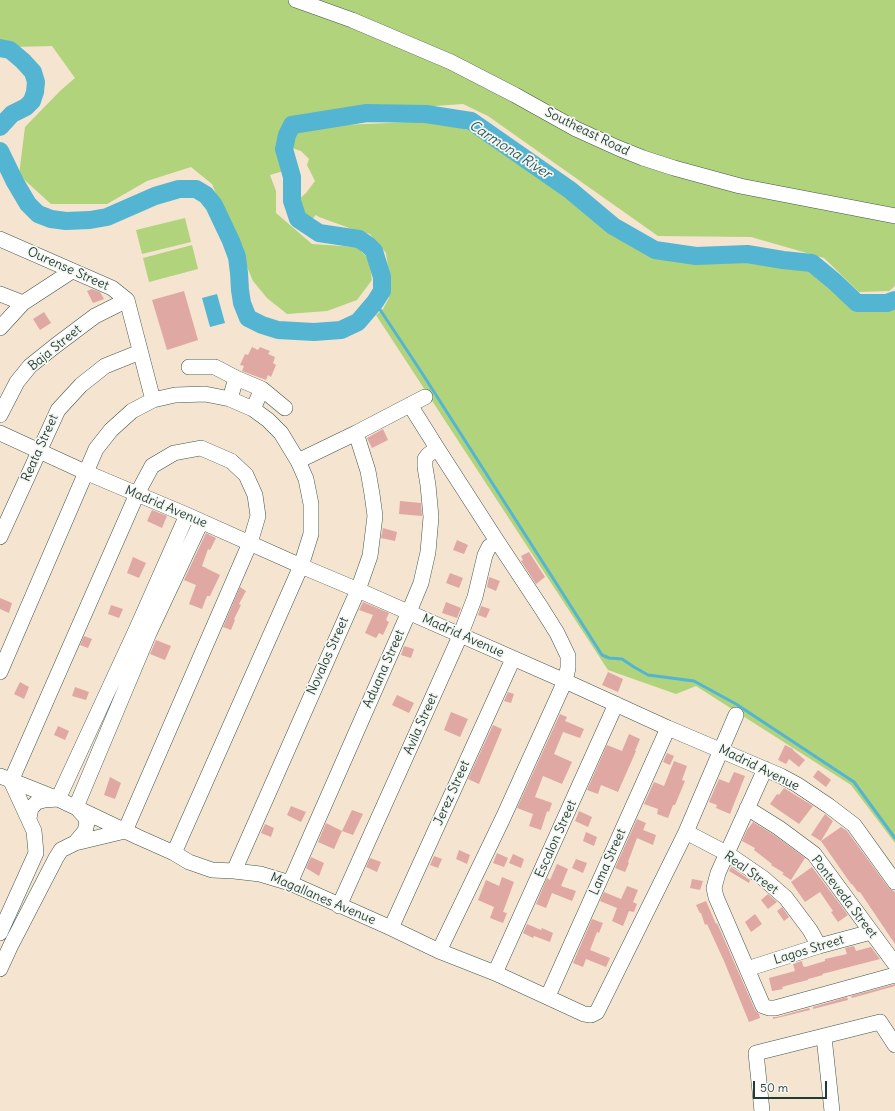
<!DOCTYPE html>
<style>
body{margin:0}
#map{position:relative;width:895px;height:1111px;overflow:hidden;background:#f4e4d0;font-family:Delius,sans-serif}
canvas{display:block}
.scale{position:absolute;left:753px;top:1081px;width:74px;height:18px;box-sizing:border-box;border:2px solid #1f3d34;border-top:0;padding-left:5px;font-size:12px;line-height:14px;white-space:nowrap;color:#1f3d34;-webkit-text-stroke:3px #f6f6f2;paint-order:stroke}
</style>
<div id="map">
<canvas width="895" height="1111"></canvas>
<div class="scale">50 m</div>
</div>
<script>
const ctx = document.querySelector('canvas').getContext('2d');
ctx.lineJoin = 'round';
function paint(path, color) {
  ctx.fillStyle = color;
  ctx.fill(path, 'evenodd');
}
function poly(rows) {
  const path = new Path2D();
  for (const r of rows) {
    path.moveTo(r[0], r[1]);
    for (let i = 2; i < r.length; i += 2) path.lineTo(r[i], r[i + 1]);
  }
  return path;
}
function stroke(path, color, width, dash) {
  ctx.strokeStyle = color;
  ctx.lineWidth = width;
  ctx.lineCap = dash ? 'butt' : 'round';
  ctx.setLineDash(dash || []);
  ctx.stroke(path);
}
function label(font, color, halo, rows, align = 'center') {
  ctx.font = font + ' Delius,sans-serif';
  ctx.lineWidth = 3.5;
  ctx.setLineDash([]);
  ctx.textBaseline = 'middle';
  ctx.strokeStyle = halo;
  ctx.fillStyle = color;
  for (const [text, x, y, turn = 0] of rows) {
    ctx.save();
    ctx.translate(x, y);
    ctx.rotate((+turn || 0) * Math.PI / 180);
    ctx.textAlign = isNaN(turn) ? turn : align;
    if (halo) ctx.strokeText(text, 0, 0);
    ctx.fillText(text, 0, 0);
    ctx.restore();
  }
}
paint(poly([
 [0,0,895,0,895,286,889,291,859,292,824,258,751,237,658,236,488,116,463,104,349,112,288,119,280,145,278,153,282,163,283,171,270,175,276,191,276,213,312,244,357,247,369,259,372,280,357,300,327,311,287,314,267,298,253,281,212,184,191,167,147,181,107,204,51,204,19,175,25,127,60,91,75,78,52,46,16,47,0,49],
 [437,121,474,132,554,187,602,228,646,253,691,261,740,260,810,269,855,309,887,311,895,308,895,843,851,785,696,686,676,694,608,670,376,315,383,309,389,298,389,274,386,253,370,234,352,229,319,217,316,215,311,220,307,217,299,199,306,193,315,181,307,165,309,159,301,151,289,147,295,127],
 [185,218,191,242,142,254,136,230],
 [192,245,198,269,149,282,143,258]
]), '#b0d37b');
paint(poly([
 [217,294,225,323,210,327,202,298]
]), '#54b5d3');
stroke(poly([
 [375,302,420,370,602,655,609,658,622,659,634,667,648,675,694,681,736,704,854,782,895,838]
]), '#54b5d3', 3);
stroke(poly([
 [0,48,10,50,23,61,33,72,36,82,35,92,32,101,26,107,12,114,0,127],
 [0,151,15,182,28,204,38,214,51,219,66,221,90,220,107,217,155,196,179,189,196,189,206,195,214,205,231,241,237,257,239,273,240,290,242,303,248,318,262,325,278,330,314,332,341,330,358,322,375,302,382,291,382,277,374,251,368,245,359,239,319,233,298,219,292,201,292,177,284,149,287,135,292,125,367,113,426,114,471,121,570,190,613,226,655,250,696,256,747,254,783,260,812,263,835,282,857,303,887,303,895,300]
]), '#54b5d3', 18);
paint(poly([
 [92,289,100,292,104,299,93,303,87,291],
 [184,291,198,340,167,350,152,300],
 [44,312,51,323,40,330,33,319],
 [252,347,258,350,260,347,270,351,268,354,275,357,273,363,276,365,271,377,268,375,266,380,242,371,244,366,240,365,245,354,248,355],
 [383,429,388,440,372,448,367,438],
 [400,501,421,503,422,516,399,514],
 [152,510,167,516,162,528,147,521],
 [383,528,397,532,395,541,381,538],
 [206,533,216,538,210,550,208,549,202,566,220,575,210,596,207,596,202,609,189,604,196,585,184,580],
 [457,540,468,545,464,554,453,550],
 [529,552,545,577,536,584,521,561,523,560,521,556],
 [133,557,146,563,139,578,127,573],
 [450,573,463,578,459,588,446,583],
 [489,577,500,581,496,591,487,587],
 [240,587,246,591,239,604,241,605,234,619,235,620,231,630,223,627],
 [0,598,12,603,9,613,0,609],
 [363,602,389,613,386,620,389,622,383,635,379,633,376,638,365,633,373,615,359,610],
 [446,602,461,608,457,618,442,613],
 [111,605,123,609,119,618,108,614],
 [481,606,490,609,486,618,478,615],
 [84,636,92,639,88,648,80,645],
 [156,640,171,646,165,660,150,654],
 [404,646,414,649,411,658,401,655],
 [608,672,623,679,618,692,602,685],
 [20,682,29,687,24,699,14,694],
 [75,687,89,692,86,700,72,696],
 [508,692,514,694,511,703,504,701],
 [397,695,414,703,409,713,392,705],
 [451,712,468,719,460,737,444,730],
 [560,714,567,717,565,721,584,729,580,738,563,732,554,754,572,762,562,784,543,776,535,797,552,803,549,812,547,811,541,830,529,826,533,814,517,808],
 [493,725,502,729,479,784,468,779],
 [58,726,69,731,65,740,54,735],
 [629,734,640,739,635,751,636,751,618,792,601,785,598,794,587,790,607,745,622,751],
 [785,745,793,749,793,750,805,760,799,767,789,759,786,764,778,760],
 [667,753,674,756,670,765,663,762],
 [674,761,687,766,682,780,685,781,675,805,673,805,668,818,657,814,658,809,644,804,654,782,664,786],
 [818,770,831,780,826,787,813,777],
 [734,772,745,776,730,814,716,808,717,805,709,802,719,779,729,783],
 [110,777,121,783,115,799,104,795],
 [784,788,813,806,799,824,770,804,777,794,779,795],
 [291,806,306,812,301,822,287,815],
 [352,810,363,814,353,835,342,831],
 [579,811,592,817,588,827,575,821],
 [825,814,833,821,821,841,811,835],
 [637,819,646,823,643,830,656,835,653,845,637,838,628,862,629,863,625,872,615,868],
 [753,822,774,835,805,858,791,880,782,874,784,873,771,865,772,864,754,850,755,848,742,841,747,830],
 [326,823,342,831,334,849,318,842],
 [265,824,274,828,271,837,261,833],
 [841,827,847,831,888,887,895,892,895,944,860,892,858,892,852,884,851,884,821,841],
 [586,832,597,837,594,846,583,841],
 [459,850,470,855,467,864,456,859],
 [497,853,508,858,504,867,493,863],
 [513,854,524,859,521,868,509,863],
 [434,856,442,859,438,868,430,865],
 [311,857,324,863,319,876,306,868],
 [370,858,381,862,377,872,366,867],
 [576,859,587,863,583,873,572,868],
 [557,864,568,869,561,886,576,891,572,901,552,893,546,908,536,904,547,878,550,880],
 [731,867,750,880,749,883,729,871],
 [812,867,848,915,838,922,831,912,833,911,820,892,805,902,791,882],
 [502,877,514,882,503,912,507,913,503,923,490,918,494,907,478,900,486,880,499,886],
 [692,879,703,881,700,890,690,888],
 [627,886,638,890,633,902,637,904,634,912,629,911,623,926,612,921,617,908,600,901,604,892,621,899],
 [768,894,777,902,768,909,761,900],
 [706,901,716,924,717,923,755,1010,759,1014,760,1018,749,1022,724,961,707,924,705,925,701,913,700,913,696,905],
 [782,907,789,917,784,921,777,911],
 [755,914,762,924,751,932,745,922],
 [592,919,603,923,599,933,597,932,590,950,610,958,606,967,586,959,583,967,573,963],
 [527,924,541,930,542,928,553,933,550,942,534,936,533,938,523,933],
 [854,946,856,951,871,947,880,959,822,974,823,975,808,979,808,980,796,983,782,987,783,989,772,991,769,978,795,971,793,964,802,961,803,966,805,967,825,961,825,959,847,954,845,948],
 [895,984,895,986,852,998,851,996],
 [847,997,848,1000,813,1009,813,1007],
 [809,1008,810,1010,773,1019,773,1017,777,1017]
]), '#e0a8a3');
const minor = poly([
 [296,0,352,20,451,62,515,95,576,129,618,148,643,158,674,168,740,186,895,216],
 [0,239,112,288,127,300,153,400],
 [0,294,23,303],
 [0,328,23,303,72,271],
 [189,367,215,367,236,378],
 [262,389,285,408],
 [230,399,236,378,262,389,253,409],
 [410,405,437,448,497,541,542,609,557,633,568,656,568,668,565,681,503,818,439,951],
 [0,415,17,382,30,366,55,346,95,316,127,300],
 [0,433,85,472,187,515,301,566,358,590,565,681,668,728,781,776,796,784,829,806,854,825,895,882],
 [298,461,356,433,425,397],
 [0,537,58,410,81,385,105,366,140,352],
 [0,672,96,449,111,430,132,411,153,400,175,395,205,394,230,399,253,409,268,420,281,433,298,461,306,479,311,504,311,534,301,566,174,853],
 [765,769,718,873,714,888,716,897,763,1006,769,1008,775,1008,895,975],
 [0,776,58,799,138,837,174,853,189,862,212,870,234,871,260,874,290,883,391,928,439,951,495,973,584,1014,591,1015,597,1012,686,832,736,715],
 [747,808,779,828,814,854,895,964],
 [29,818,31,808,37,802,44,800,58,799,137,628,187,515],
 [686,832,728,854,763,878,786,898,810,930,819,946],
 [75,843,85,831,87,823,85,817,76,807,149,633,201,522],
 [234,871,358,590,370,556,375,516,372,494,368,471,356,433],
 [290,883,409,612,421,583,428,552,431,517,428,485,425,467,425,459,428,455,437,448],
 [339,906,460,636,475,597,485,555,489,547,497,541],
 [391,928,513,659],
 [0,933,36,853,34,831,11,781,137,494,152,466,174,453,201,448,231,461,246,475,255,495,258,516,250,543,125,831,75,843,61,850,56,858,11,945,0,969],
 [747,969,819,946,871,932],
 [495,973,616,704],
 [548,996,668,728],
 [824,1037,832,1111],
 [762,1111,756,1053,880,1022,895,1045]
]);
stroke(minor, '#3f564b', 16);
stroke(minor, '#fff', 15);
label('13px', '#1f3d34', '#f6f6f2', [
 ["Southeast Road",587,132,26],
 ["Ourense Street",68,269,24],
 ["Baja Street",55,348,-39],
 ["Reata Street",40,448,-66],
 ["Madrid Avenue",166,507,23],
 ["Madrid Avenue",463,636,24],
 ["Novalos Street",328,656,-66],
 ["Aduana Street",384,669,-66],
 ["Avila Street",421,724,-66],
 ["Madrid Avenue",759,768,26],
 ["Jerez Street",452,793,-66],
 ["Escalon Street",556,839,-66],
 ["Lama Street",608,862,-66],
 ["Real Street",751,873,36],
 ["Ponteveda Street",844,897,53],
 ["Magallanes Avenue",323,899,23],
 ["Lagos Street",809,950,-17]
]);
label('italic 14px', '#2c5b5c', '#f6f6f2', [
 ["Carmona River",510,150,33]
]);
</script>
